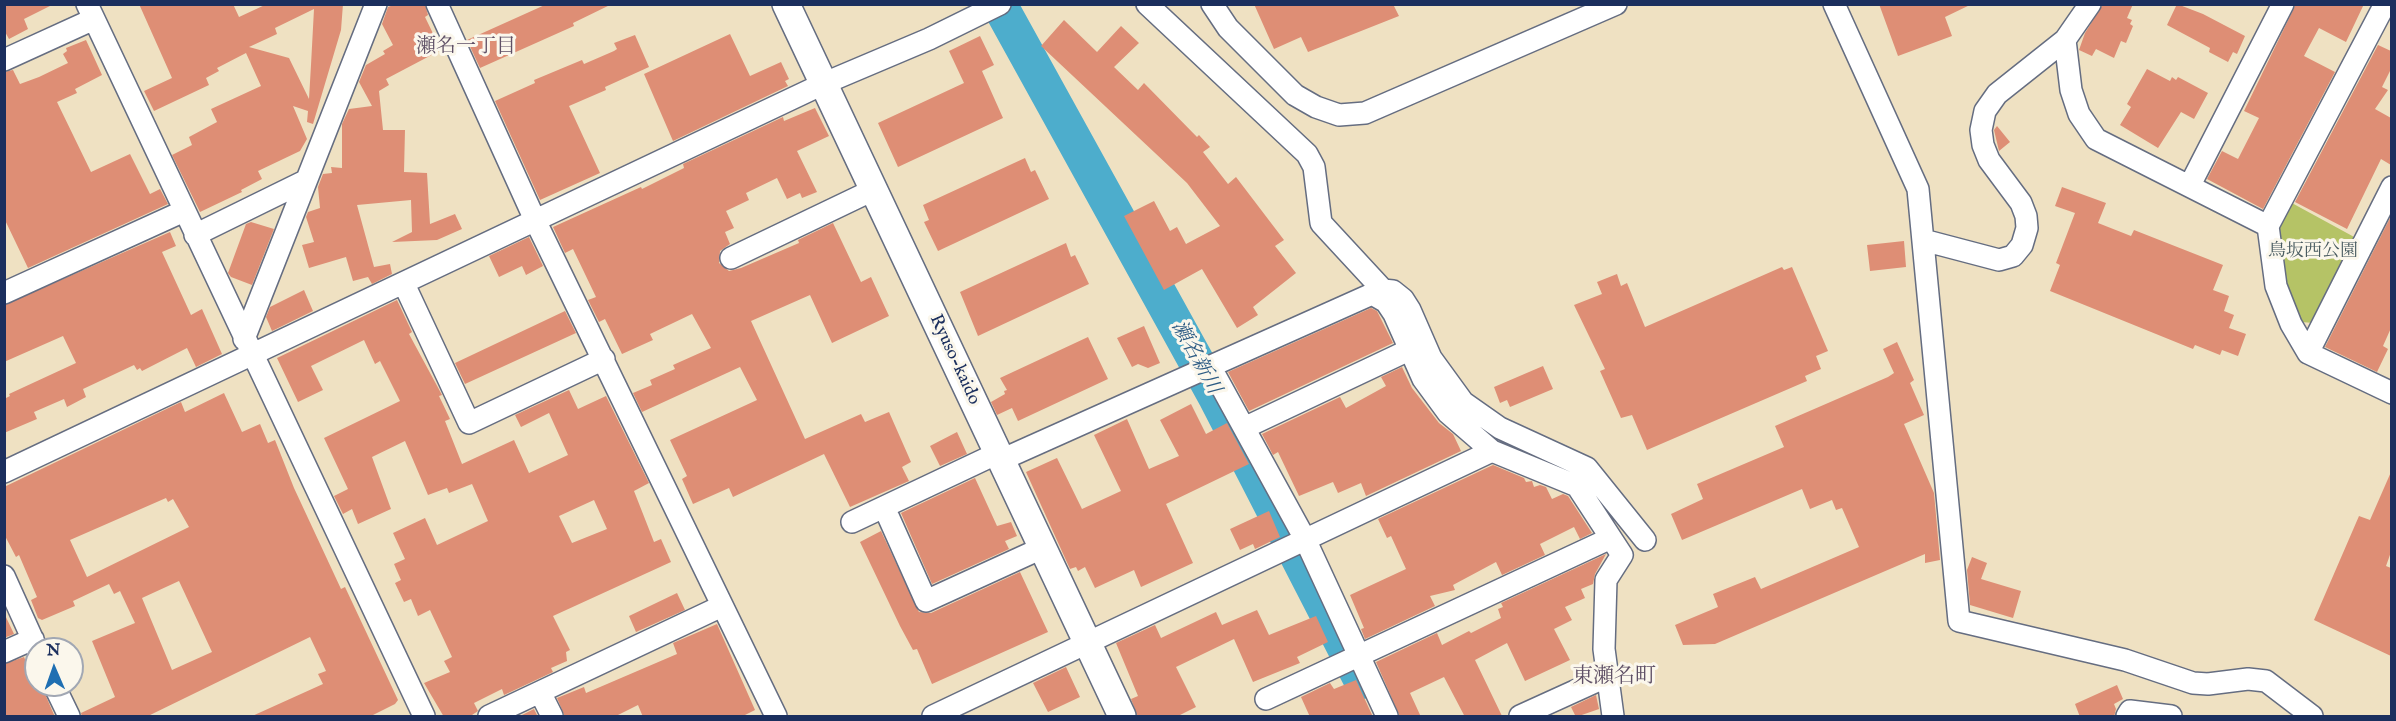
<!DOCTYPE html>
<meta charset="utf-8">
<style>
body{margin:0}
#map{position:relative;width:2396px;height:721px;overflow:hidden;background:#efe1c2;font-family:"IM FELL English",serif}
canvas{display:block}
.frame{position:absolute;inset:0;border:6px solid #1b2f5e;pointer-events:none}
.north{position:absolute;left:24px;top:637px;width:60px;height:60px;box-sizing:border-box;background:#fbf7ec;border:2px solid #a1a7b3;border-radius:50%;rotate:358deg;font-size:16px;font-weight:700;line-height:24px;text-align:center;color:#1b2f5e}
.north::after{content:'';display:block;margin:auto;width:21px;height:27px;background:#1f6fb2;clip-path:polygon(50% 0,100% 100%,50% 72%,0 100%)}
</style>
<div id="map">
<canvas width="2396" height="721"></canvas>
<div class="frame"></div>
<div class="north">N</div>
</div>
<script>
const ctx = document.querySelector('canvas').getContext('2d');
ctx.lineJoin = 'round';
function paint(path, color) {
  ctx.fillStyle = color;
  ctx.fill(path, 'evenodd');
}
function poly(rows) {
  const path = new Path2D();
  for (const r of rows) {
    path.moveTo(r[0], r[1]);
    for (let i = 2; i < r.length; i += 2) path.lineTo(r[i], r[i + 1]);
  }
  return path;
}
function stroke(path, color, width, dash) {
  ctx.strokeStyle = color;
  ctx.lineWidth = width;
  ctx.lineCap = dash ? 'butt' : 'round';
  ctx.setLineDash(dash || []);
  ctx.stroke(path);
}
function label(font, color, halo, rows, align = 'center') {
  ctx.font = font + ' "IM FELL English","Noto Serif JP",serif';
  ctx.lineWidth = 6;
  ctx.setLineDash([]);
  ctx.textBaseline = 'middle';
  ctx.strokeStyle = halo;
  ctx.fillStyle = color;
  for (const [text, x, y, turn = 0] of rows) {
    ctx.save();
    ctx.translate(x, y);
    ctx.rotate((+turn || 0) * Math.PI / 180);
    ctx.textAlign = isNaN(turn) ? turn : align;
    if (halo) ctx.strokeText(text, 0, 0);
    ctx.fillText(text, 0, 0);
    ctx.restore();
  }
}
paint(poly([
 [2290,202,2356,238,2314,323,2301,322,2285,284,2279,224]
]), '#b5c366');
stroke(poly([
 [999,4,1216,397,1362,681]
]), '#4dadcc', 36);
paint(poly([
 [4,4,54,4,24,19,28,29,9,39,4,30],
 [139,4,233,4,239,17,267,4,343,4,341,30,313,124,307,122,308,111,293,106,307,139,300,151,258,171,262,179,241,190,242,192,200,212,172,155,192,145,189,137,217,122,211,109,261,86,246,53,217,68,219,71,206,78,209,85,154,111,144,91,172,78],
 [314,9,311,65,309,99,289,58,249,47,277,34,275,28],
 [396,4,425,4,428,15,425,17,441,50,386,79,389,85,379,91,383,130,405,130,404,172,427,173,430,224,455,214,462,229,437,240,392,242,412,232,411,200,357,205,374,267,390,264,392,274,372,284,368,277,353,281,346,257,309,268,302,245,314,242,306,217,308,212,320,208,318,187,323,174,332,173,331,167,342,168,342,124,349,109,372,106,359,82,366,65,385,54,383,51,393,45,382,24,388,7],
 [547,4,612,4,573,23,574,26,480,68,467,40],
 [1254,4,1393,4,1399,16,1308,52,1301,37,1274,49],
 [1879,4,1972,4,1945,17,1952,36,1898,56],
 [2103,4,2133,4,2127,18,2132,20,2130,24,2133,26,2126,43,2121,41,2114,58,2096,49,2092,56,2079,50,2085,33],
 [2177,4,2203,14,2245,36,2237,54,2233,52,2228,62,2209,52,2210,48,2167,25],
 [2296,4,2364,4,2346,42,2319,28,2304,56,2335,72,2263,209,2207,179,2222,151,2238,159,2259,118,2244,111],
 [1064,20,1097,52,1121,26,1139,43,1114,67,1138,90,1144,83,1197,137,1199,135,1210,147,1203,152,1228,184,1236,177,1284,240,1275,246,1296,273,1253,307,1258,315,1237,328,1202,269,1164,290,1124,216,1154,201,1170,231,1177,227,1186,244,1220,226,1187,183,1041,46],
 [730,34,750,76,781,62,789,79,785,81,788,86,673,141,644,74],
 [635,35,649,67,605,87,606,90,569,106,600,173,540,200,495,101,535,83,534,80,582,60,584,64,614,51,617,49,614,43],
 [980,36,994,65,982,71,1003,118,898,167,878,123,964,83,949,51],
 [86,40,102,75,75,89,77,93,57,102,91,172,130,154,150,194,160,189,168,204,28,268,4,218,4,72,13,70,20,84,39,77,68,63,63,54,67,51,66,48],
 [2378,45,2391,51,2391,69,2382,87,2388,90,2375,109,2391,118,2391,165,2381,159,2347,229,2295,202],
 [2147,69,2170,81,2172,77,2176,80,2178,77,2208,93,2194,119,2181,112,2158,148,2120,125,2131,107,2127,104],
 [815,108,829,136,797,151,817,192,802,198,800,193,787,199,777,178,746,193,749,200,726,211,734,228,725,232,730,244,720,251,719,263,729,271,741,268,799,243,798,240,833,223,861,282,871,277,889,316,832,343,810,295,751,321,805,439,861,414,865,422,889,412,911,462,902,467,909,481,850,507,824,454,733,497,729,488,693,504,682,479,687,476,670,440,757,400,740,367,642,412,633,393,652,385,650,380,675,369,673,365,711,348,692,314,650,334,653,340,622,354,605,319,599,322,588,300,596,297,573,249,565,253,553,227,641,187,642,189,684,168,683,164,783,117,784,121],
 [1997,126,2010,142,1999,151,1994,130],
 [1025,158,1031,172,1035,170,1049,199,938,251,924,222,929,220,923,205],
 [2062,187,2106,203,2098,223,2131,236,2134,230,2223,265,2213,290,2229,296,2224,311,2234,315,2229,328,2246,334,2238,356,2222,350,2220,355,2195,345,2193,349,2050,291,2060,265,2056,263,2075,213,2055,206],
 [2391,216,2391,328,2383,346,2388,349,2377,372,2325,347],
 [251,222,274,229,252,285,231,277,228,273,246,224],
 [170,232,176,246,162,252,191,315,202,309,222,354,196,367,187,348,142,371,140,368,137,370,134,365,83,389,86,397,67,407,64,399,34,412,37,419,4,433,4,399,10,396,9,394,76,363,63,336,4,362,4,305],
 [529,237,543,266,526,275,522,266,499,277,489,256],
 [1904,241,1906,267,1870,271,1867,245],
 [1066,243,1071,257,1075,255,1089,284,978,336,960,292],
 [1782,267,1784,270,1792,267,1828,351,1816,356,1821,369,1805,376,1807,381,1647,450,1632,415,1621,418,1600,371,1605,369,1574,305,1602,294,1597,282,1617,274,1621,286,1627,283,1645,327],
 [304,290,313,311,272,331,266,317,270,307],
 [397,300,412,332,409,334,442,395,439,396,450,419,445,421,462,464,514,440,529,473,568,455,549,413,521,427,515,415,569,390,578,409,606,396,649,483,634,491,654,542,661,539,671,562,553,616,570,650,566,652,567,661,551,668,553,672,504,695,502,689,474,703,478,711,469,717,444,717,424,683,450,672,444,661,452,657,430,610,418,616,411,599,404,602,395,583,401,580,394,564,405,559,393,533,425,518,437,545,488,521,472,484,449,493,447,488,428,495,405,441,372,457,391,509,358,524,352,509,343,514,334,496,348,489,324,438,400,401,380,361,375,364,364,340,311,366,323,390,298,402,277,358],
 [594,500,607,529,572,543,559,516],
 [1371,308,1377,311,1393,343,1249,411,1228,372],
 [565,311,576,333,465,384,455,363],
 [1144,326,1160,363,1148,368,1138,364,1132,367,1117,338],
 [1088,337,1108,379,1018,421,1012,408,997,415,991,402,1005,394,1004,391,1007,390,1000,378],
 [1897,342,1914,380,1910,383,1924,415,1904,424,1934,493,1940,560,1925,563,1925,554,1715,644,1683,645,1675,625,1718,607,1713,594,1755,577,1761,589,1859,547,1842,508,1836,510,1832,500,1810,509,1802,489,1682,540,1671,514,1703,499,1697,484,1784,447,1775,426,1888,377,1894,373,1883,349],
 [1543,366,1553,389,1510,407,1507,400,1500,403,1494,387],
 [1402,367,1412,388,1439,423,1453,434,1461,451,1366,496,1361,483,1338,493,1333,482,1299,496,1278,452,1273,455,1262,434,1340,397,1346,408,1386,386,1381,377],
 [224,393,242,432,260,424,268,443,275,440,294,488,341,589,345,587,398,700,395,704,369,717,250,717,323,684,318,674,326,671,310,637,146,717,82,717,81,713,115,697,92,641,135,623,120,591,114,594,109,584,73,601,75,606,42,620,38,618,31,600,37,597,19,555,16,557,4,534,4,487,181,402,185,412],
 [166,498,168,502,173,499,189,527,87,577,70,540],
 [179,581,212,652,172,670,142,598],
 [1191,404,1206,434,1227,423,1249,464,1166,504,1193,563,1141,587,1134,570,1095,588,1085,567,1078,571,1076,567,1070,569,1026,472,1057,458,1082,509,1121,491,1094,435,1127,419,1149,469,1179,456,1160,420],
 [957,432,967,454,940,466,930,446],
 [1493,465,1524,478,1526,482,1532,481,1534,487,1540,485,1546,487,1552,499,1563,494,1568,496,1592,533,1580,539,1574,527,1540,544,1545,555,1502,575,1496,562,1453,585,1455,590,1430,596,1435,606,1365,639,1361,629,1364,628,1350,595,1406,569,1391,536,1387,538,1378,519],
 [2391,472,2391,552,2386,566,2391,568,2391,656,2314,620,2359,516,2370,520],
 [975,478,997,526,1011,522,1017,536,1005,541,1009,549,932,584,901,513],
 [1269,511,1280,537,1255,549,1253,544,1240,550,1230,529],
 [881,531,919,612,931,613,1020,572,1048,632,932,684,917,649,913,650,900,626,860,542],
 [1606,554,1595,574,1593,584,1581,589,1585,598,1565,607,1572,620,1554,629,1570,660,1525,681,1507,643,1475,660,1502,716,1465,717,1444,677,1410,693,1421,717,1400,717,1376,662,1437,633,1442,645,1469,631,1471,633,1501,618,1498,609,1503,607,1501,603],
 [1972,557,1987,563,1981,579,2021,591,2013,618,1970,605,1967,570],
 [677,593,685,610,636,632,629,616],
 [1257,610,1269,635,1316,616,1328,642,1297,657,1300,663,1253,682,1234,639,1176,667,1196,707,1176,717,1138,717,1131,699,1138,696,1116,643,1155,625,1161,638,1216,612,1222,625],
 [4,613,14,634,4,638],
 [717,624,755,710,741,717,643,717,638,705,614,717,565,717,557,698,584,687,586,693,677,654,673,643],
 [24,657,36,685,38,688,42,687,55,717,4,717,4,664],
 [1066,667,1080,697,1048,712,1033,683],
 [1356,680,1373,717,1310,717,1301,697,1330,683,1334,689],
 [2117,685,2123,699,2114,704,2116,709,2114,717,2080,717,2075,704],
 [1596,695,1599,709,1576,717,1571,707],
 [534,709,538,717,518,717]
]), '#de8e75');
const minor = poly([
 [87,4,424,716],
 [437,4,535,220,776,716],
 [1147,4,1307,154,1314,167,1321,223,1383,290],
 [1212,4,1228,28,1295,95,1316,107,1339,115,1365,113,1616,4],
 [1834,4,1918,189,1959,621,2125,660,2193,683,2208,684,2248,679,2266,681,2312,716],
 [2065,40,2071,90,2079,114,2096,139,2268,226,2276,286,2291,324,2308,353,2392,393],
 [4,60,94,19],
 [2190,185,2283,4],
 [2268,226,2385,4],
 [195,235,305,181],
 [1923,240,1999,260,2013,256,2022,245,2027,228,2026,216,2021,203,1989,160,1983,145,1981,130,1985,111,1997,94,2065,40,2090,4],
 [731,258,873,190],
 [404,284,469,423,604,359],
 [4,293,184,211],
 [1372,294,1386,302,1394,314,1423,379,1448,413,1492,451,1577,486,1622,555,1606,580,1604,649,1613,716],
 [244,339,376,4],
 [2308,353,2392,187],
 [1210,366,1305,539,1387,716],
 [1244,428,1409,350],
 [1001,460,1372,294,1383,290,1393,291,1403,299,1410,310,1431,358,1463,402,1500,428,1587,468,1645,540],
 [4,472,825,83,929,39,1000,4],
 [884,507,926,601,1042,548],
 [852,522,998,453],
 [4,576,37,649],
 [4,652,33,639],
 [54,685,69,716],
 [540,692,552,716],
 [1266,699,1611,538],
 [489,716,722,606],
 [933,716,1492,451],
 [1520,716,1608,676],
 [2127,716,2130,711,2171,716]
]);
const major = poly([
 [786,4,1122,716]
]);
stroke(minor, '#656d81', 24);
stroke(major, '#656d81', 30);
stroke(minor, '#fff', 21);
stroke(major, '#fff', 27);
label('18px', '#495b60', '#fbf7ec', [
 ["鳥坂西公園",2313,252]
]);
label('18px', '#1b2f5e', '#fbf7ec', [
 ["Ryuso-kaido",954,360,65]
]);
label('20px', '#5f5066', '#fbf7ec', [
 ["瀬名一丁目",466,48]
]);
label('italic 20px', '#2c5b84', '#fbf7ec', [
 ["瀬名新川",1195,358,61]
]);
label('21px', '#5f5066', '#fbf7ec', [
 ["東瀬名町",1614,678]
]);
</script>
